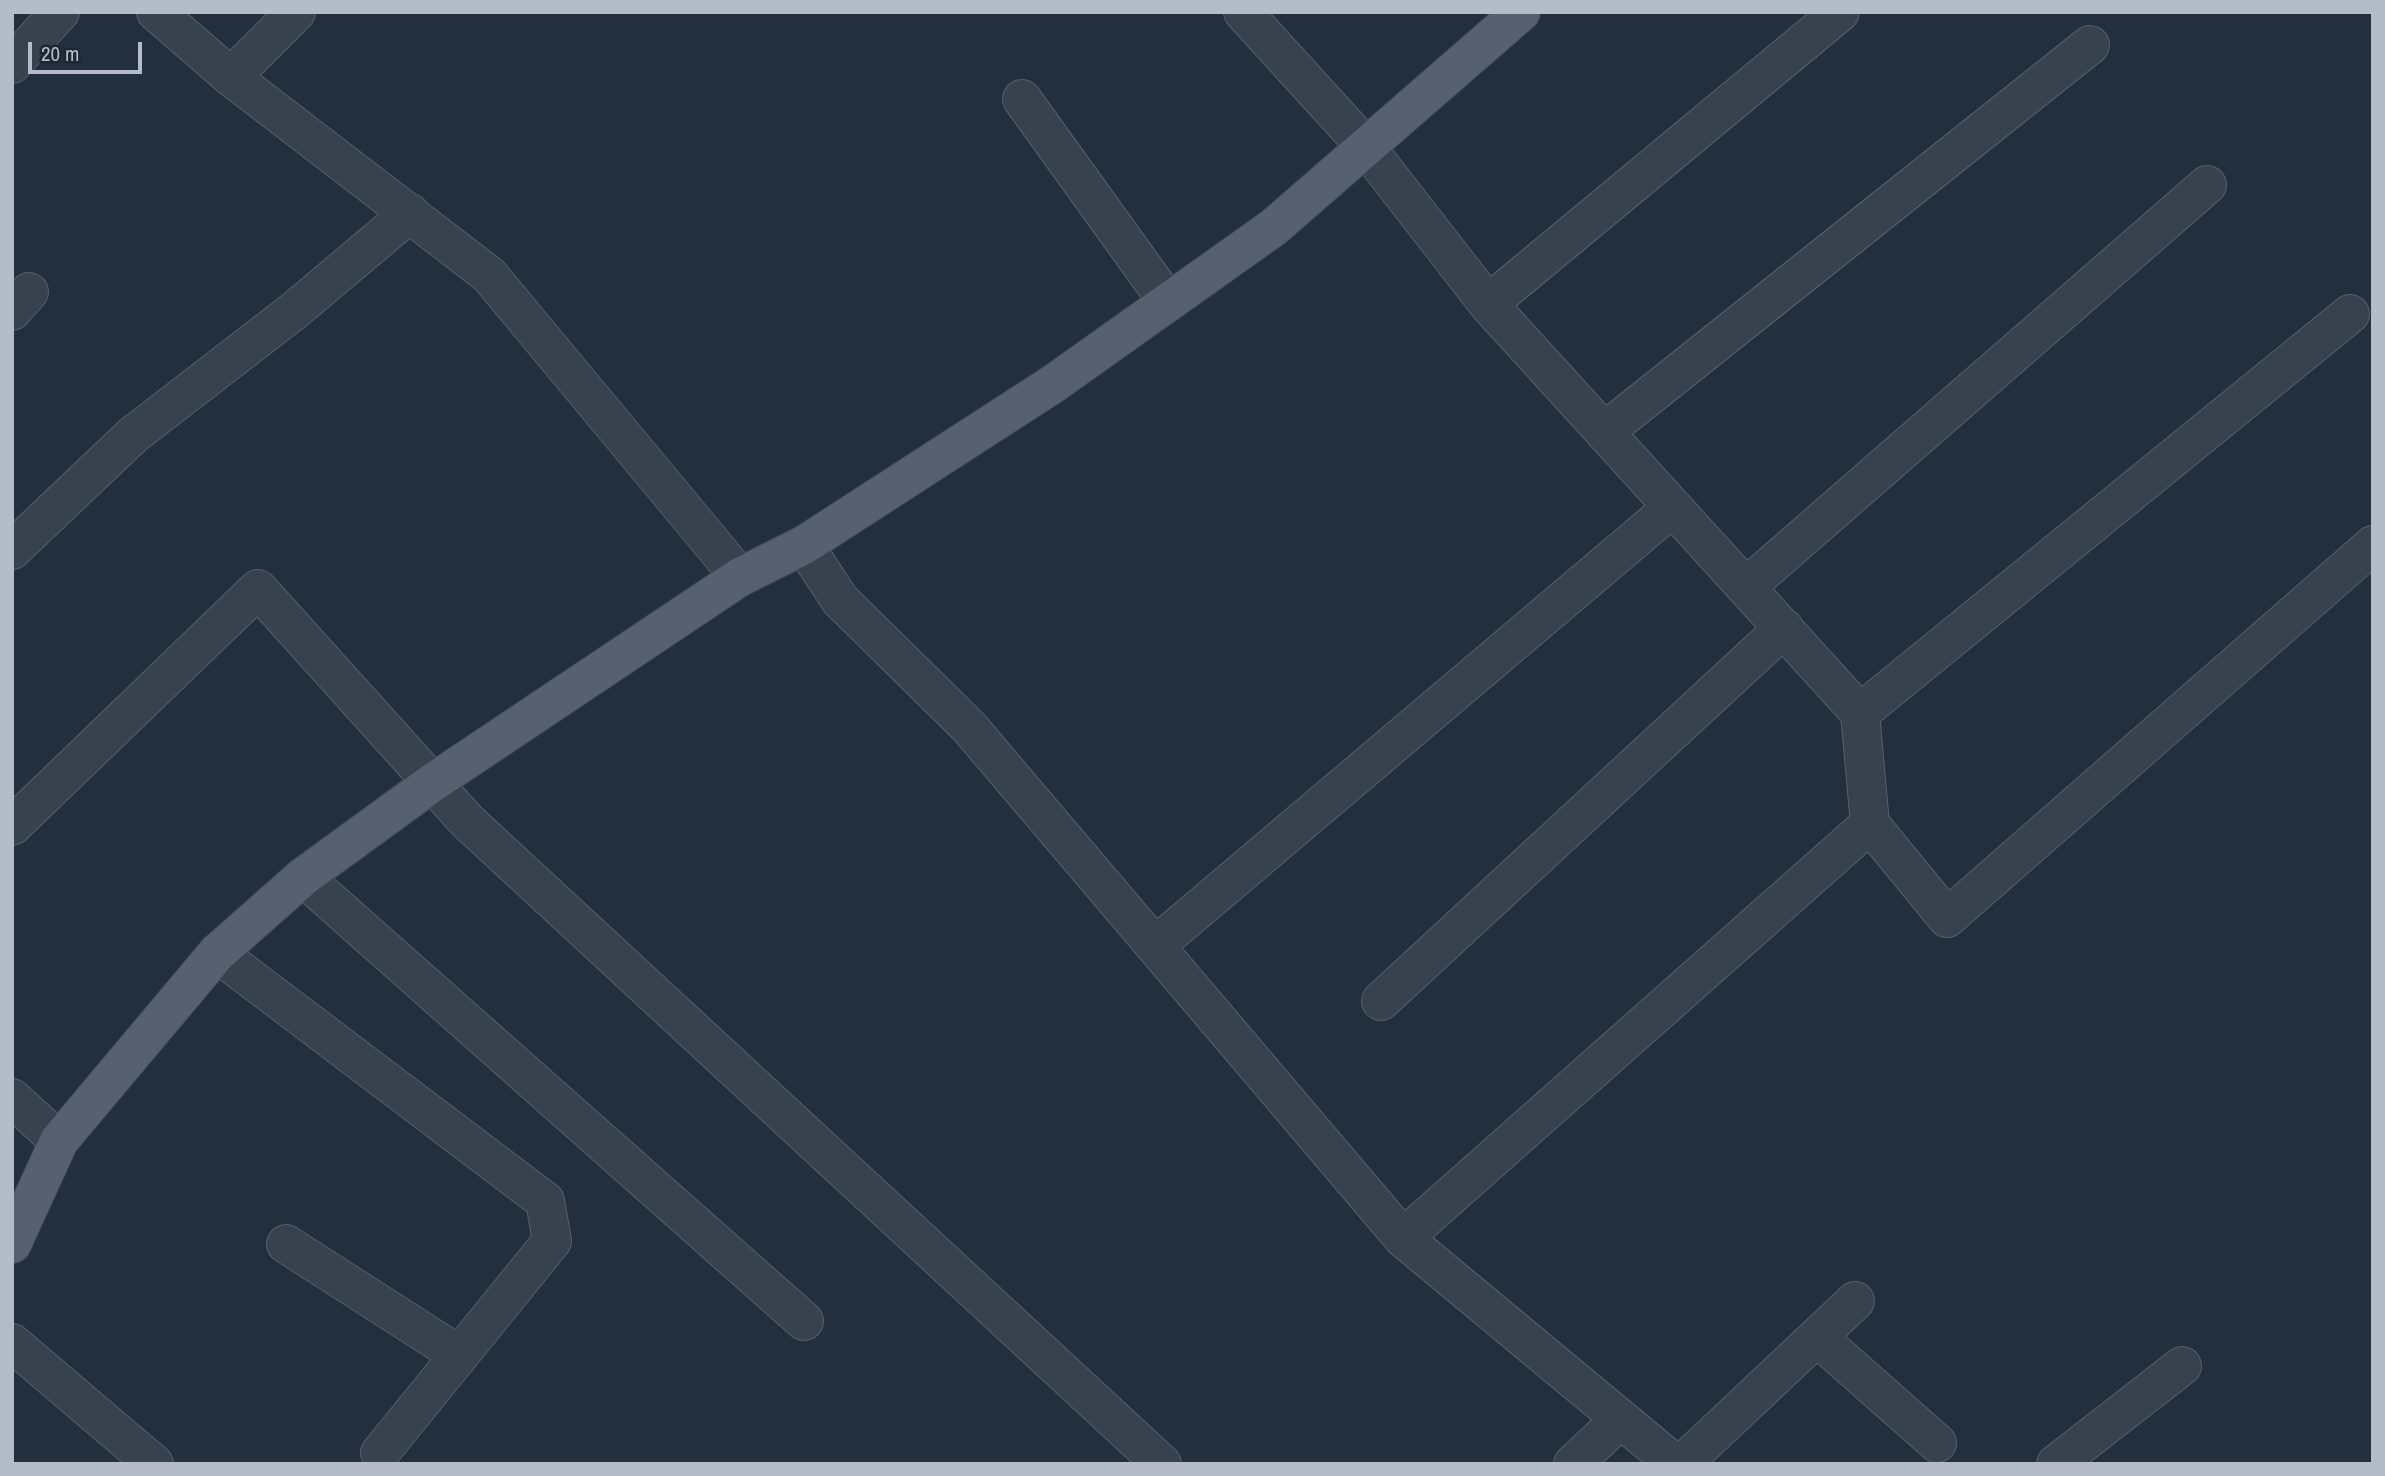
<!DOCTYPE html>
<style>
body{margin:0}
#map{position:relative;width:2385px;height:1476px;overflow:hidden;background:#242f3e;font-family:"Archivo Narrow",sans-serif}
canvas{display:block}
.frame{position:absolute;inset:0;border:14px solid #b4bcc9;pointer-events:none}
.scale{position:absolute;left:28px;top:42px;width:114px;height:32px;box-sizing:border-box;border:4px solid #b4bcc9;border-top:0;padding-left:9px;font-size:21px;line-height:24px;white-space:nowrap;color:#b4bcc9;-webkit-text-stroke:5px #1d2633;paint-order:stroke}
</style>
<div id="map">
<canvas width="2385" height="1476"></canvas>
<div class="frame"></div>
<div class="scale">20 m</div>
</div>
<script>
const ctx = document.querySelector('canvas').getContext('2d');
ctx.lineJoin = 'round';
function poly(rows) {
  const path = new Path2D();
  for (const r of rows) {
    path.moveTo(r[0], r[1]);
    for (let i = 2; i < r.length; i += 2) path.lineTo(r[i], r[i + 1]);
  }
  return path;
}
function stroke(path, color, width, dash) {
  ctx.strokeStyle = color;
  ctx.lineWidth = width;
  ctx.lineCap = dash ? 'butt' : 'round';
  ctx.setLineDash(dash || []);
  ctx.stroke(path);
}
const minor = poly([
 [156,12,231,77,489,275,740,577],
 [1243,12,1366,147,1488,304,1860,713,2350,314],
 [12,64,60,12],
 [231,77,296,12],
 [1022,99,1168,302],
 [1488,304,1840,12],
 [12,311,29,292],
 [1604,432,2090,45],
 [804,545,840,600,969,727,1403,1238,1675,1464],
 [12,550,133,435,295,310,410,213],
 [1746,587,2207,185],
 [1860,713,1870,824,1947,918,2373,545],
 [12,826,258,589,467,821,1162,1464],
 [303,877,804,1321],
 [1155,946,1673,507],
 [217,953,545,1201,552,1241,380,1453],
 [1381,1001,1784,628],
 [12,1098,59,1141],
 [1403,1238,1870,824],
 [286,1244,459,1355],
 [1817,1337,1937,1443],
 [12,1343,154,1464],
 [1573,1464,1621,1419],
 [1682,1464,1855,1301],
 [2056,1464,2182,1366]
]);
const major = poly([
 [12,1244,59,1141,217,953,303,877,432,783,740,577,804,545,1053,384,1274,227,1521,12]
]);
stroke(minor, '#565f6c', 40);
stroke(major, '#414a57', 40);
stroke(minor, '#38414e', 38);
stroke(major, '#56606e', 38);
</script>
